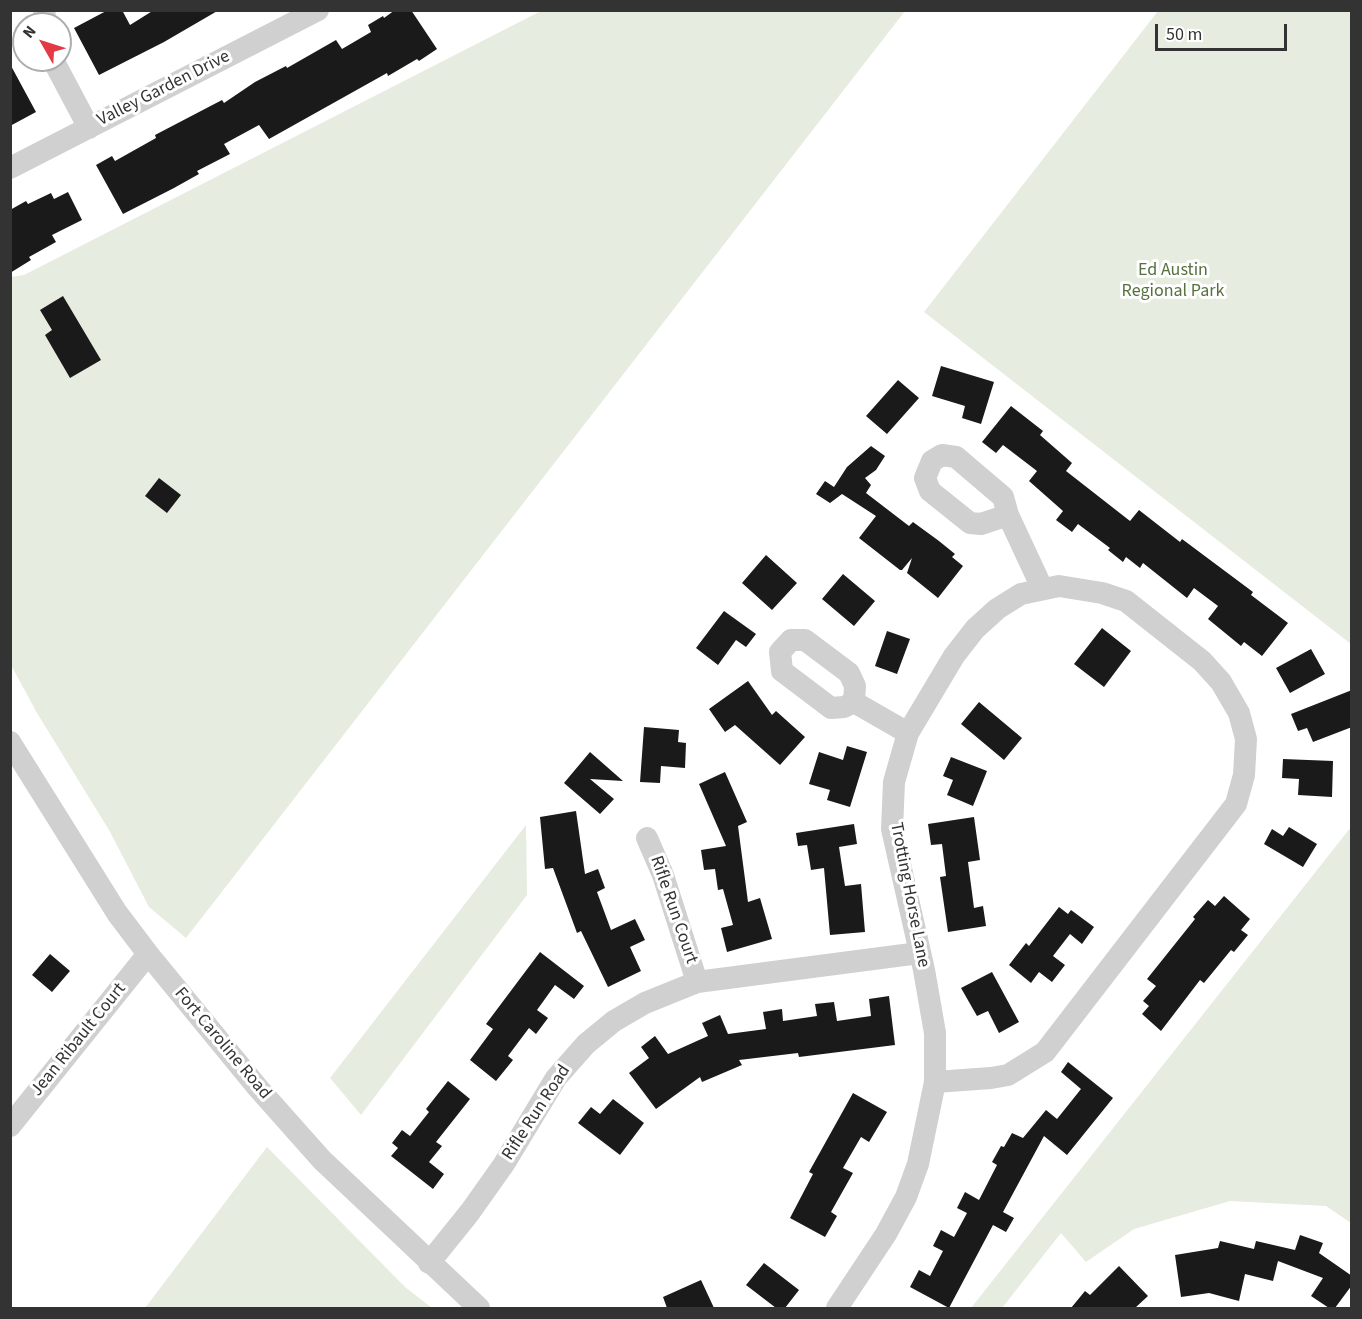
<!DOCTYPE html>
<style>
body{margin:0}
#map{position:relative;width:1362px;height:1319px;overflow:hidden;background:#fff;font-family:"Source Sans 3",sans-serif}
canvas{display:block}
.frame{position:absolute;inset:0;border:12px solid #333;pointer-events:none}
.north{position:absolute;left:12px;top:12px;width:60px;height:60px;box-sizing:border-box;background:#fff;border:2px solid #adadad;border-radius:50%;rotate:309deg;font-size:16px;font-weight:700;line-height:24px;text-align:center;color:#333}
.north::after{content:'';display:block;margin:auto;width:21px;height:27px;background:#e63946;clip-path:polygon(50% 0,100% 100%,50% 72%,0 100%)}
.scale{position:absolute;left:1155px;top:24px;width:132px;height:27px;box-sizing:border-box;border:3px solid #333;border-top:0;padding-left:8px;font-size:18px;line-height:21px;white-space:nowrap;color:#333;-webkit-text-stroke:4px #fff;paint-order:stroke}
</style>
<div id="map">
<canvas width="1362" height="1319"></canvas>
<div class="frame"></div>
<div class="north">N</div>
<div class="scale">50 m</div>
</div>
<script>
const ctx = document.querySelector('canvas').getContext('2d');
ctx.lineJoin = 'round';
function paint(path, color) {
  ctx.fillStyle = color;
  ctx.fill(path, 'evenodd');
}
function poly(rows) {
  const path = new Path2D();
  for (const r of rows) {
    path.moveTo(r[0], r[1]);
    for (let i = 2; i < r.length; i += 2) path.lineTo(r[i], r[i + 1]);
  }
  return path;
}
function stroke(path, color, width, dash) {
  ctx.strokeStyle = color;
  ctx.lineWidth = width;
  ctx.lineCap = dash ? 'butt' : 'round';
  ctx.setLineDash(dash || []);
  ctx.stroke(path);
}
function label(font, color, halo, rows, align = 'center') {
  ctx.font = font + ' "Source Sans 3",sans-serif';
  ctx.lineWidth = 6;
  ctx.setLineDash([]);
  ctx.textBaseline = 'middle';
  ctx.strokeStyle = halo;
  ctx.fillStyle = color;
  for (const [text, x, y, turn = 0] of rows) {
    ctx.save();
    ctx.translate(x, y);
    ctx.rotate((+turn || 0) * Math.PI / 180);
    ctx.textAlign = isNaN(turn) ? turn : align;
    if (halo) ctx.strokeText(text, 0, 0);
    ctx.fillText(text, 0, 0);
    ctx.restore();
  }
}
paint(poly([
 [541,11,905,11,186,938,149,907,109,830,37,713,11,665,10,277,24,275],
 [1158,11,1351,11,1351,644,924,312],
 [526,825,527,895,361,1115,330,1078],
 [1351,827,1351,1223,1326,1206,1230,1201,1134,1229,1086,1262,1061,1233,1002,1308,971,1308],
 [267,1147,405,1287,432,1308,145,1308]
]), '#e6ecdf');
paint(poly([
 [108,10,122,10,130,25,154,10,219,10,164,42,99,75,74,28],
 [395,10,411,10,437,49,419,61,417,59,388,76,387,73,269,139,259,125,224,144,230,154,197,171,199,174,174,188,123,214,96,165,112,156,115,161,156,138,155,135,222,100,224,103,255,82,286,66,287,68,336,40,342,49,371,32,368,25,383,16,384,18],
 [10,64,36,112,10,126],
 [68,192,82,220,52,235,56,242,29,257,31,260,10,273,10,210,26,201,28,204,51,193,54,199],
 [63,296,101,360,70,378,45,335,52,330,40,310],
 [941,366,994,382,981,424,962,418,965,406,932,396],
 [898,380,919,398,887,434,866,416],
 [1011,406,1043,431,1040,435,1072,463,1066,471,1130,521,1139,510,1180,542,1182,539,1253,592,1251,595,1288,623,1262,656,1244,642,1241,646,1208,619,1218,606,1194,588,1187,598,1143,563,1140,568,1126,557,1123,562,1108,550,1110,548,1078,524,1072,532,1056,520,1063,511,1029,481,1037,471,1003,445,996,453,982,442],
 [871,446,885,456,876,470,865,478,871,485,866,493,909,526,913,522,939,541,955,554,952,557,963,566,938,598,907,573,912,558,902,570,900,570,859,538,876,516,842,494,830,503,816,494,825,481,834,487,847,467],
 [159,478,181,495,167,513,145,496],
 [766,555,797,583,772,610,742,583],
 [843,574,875,601,854,626,822,599],
 [724,611,756,634,746,647,736,640,718,665,696,648],
 [1102,628,1131,651,1104,687,1074,664],
 [887,631,910,639,897,674,875,666],
 [1311,649,1325,674,1290,693,1276,668],
 [748,681,772,715,776,711,805,737,780,765,735,725,725,732,709,709],
 [1352,690,1352,727,1313,742,1307,728,1298,731,1291,714],
 [979,702,1022,738,1004,760,961,724],
 [644,727,679,730,678,742,686,743,685,768,661,766,660,783,640,782],
 [847,746,867,752,850,807,827,800,830,790,809,784,819,752,843,760],
 [590,752,623,781,590,779,614,799,600,814,564,783],
 [951,757,987,771,973,806,947,795,953,780,943,776],
 [1283,759,1333,761,1332,797,1298,795,1299,779,1282,778],
 [725,772,747,822,738,826,748,902,760,898,772,939,727,952,721,928,733,925,723,889,718,890,715,869,704,870,701,850,726,846,699,784],
 [576,811,585,874,598,869,605,888,597,892,611,930,635,919,645,940,630,947,641,971,608,987,581,931,577,933,553,868,545,869,540,817],
 [974,817,980,860,968,862,974,908,983,906,986,926,948,932,940,877,946,876,942,844,931,845,928,824],
 [854,824,857,844,839,847,845,886,861,884,865,932,830,935,824,868,811,870,807,845,798,846,796,833],
 [1289,827,1317,844,1303,867,1264,844,1272,829,1283,836],
 [1224,896,1250,919,1241,930,1248,935,1234,952,1231,950,1204,983,1200,980,1161,1031,1142,1014,1149,1006,1143,1001,1156,986,1147,979,1195,919,1193,917,1208,900,1215,906],
 [1059,907,1068,914,1071,910,1094,927,1082,944,1070,934,1053,956,1065,965,1052,982,1039,972,1031,983,1009,965,1026,943,1029,946],
 [540,952,584,986,574,999,555,985,537,1010,548,1018,536,1034,529,1028,508,1056,513,1060,496,1081,470,1060,493,1029,486,1024],
 [50,954,70,971,52,992,32,975],
 [992,972,1019,1022,999,1033,988,1011,977,1016,961,988],
 [889,996,895,1045,799,1057,798,1053,739,1060,742,1065,702,1082,700,1077,656,1109,629,1073,649,1058,641,1047,655,1036,668,1054,708,1036,702,1023,720,1015,728,1034,766,1029,763,1012,782,1009,783,1021,817,1016,815,1004,834,1002,837,1021,871,1016,869,999],
 [1068,1062,1113,1098,1067,1155,1044,1136,1003,1212,1014,1218,1006,1232,993,1225,949,1308,910,1287,919,1270,930,1276,943,1251,933,1246,941,1230,954,1237,967,1213,957,1208,965,1192,979,1200,997,1165,992,1162,1001,1146,1004,1147,1012,1133,1023,1138,1046,1110,1057,1119,1081,1089,1061,1072],
 [448,1081,470,1099,436,1142,442,1146,429,1162,444,1174,433,1189,391,1156,398,1148,392,1143,402,1130,410,1136,429,1112,426,1109],
 [853,1093,887,1112,869,1142,861,1137,843,1168,853,1173,831,1212,837,1216,825,1237,790,1218,813,1174,809,1172],
 [613,1099,644,1123,620,1155,578,1123,591,1107,600,1114],
 [1300,1235,1323,1243,1319,1253,1352,1276,1352,1285,1335,1308,1329,1308,1311,1296,1323,1278,1278,1261,1273,1281,1245,1274,1239,1301,1209,1293,1181,1297,1175,1255,1218,1248,1220,1241,1254,1249,1256,1241,1295,1250],
 [764,1263,799,1290,785,1308,776,1308,746,1285],
 [1119,1266,1148,1296,1135,1308,1071,1308,1085,1291,1090,1295],
 [701,1280,714,1308,667,1308,663,1297]
]), '#1a1a1a');
stroke(poly([
 [44,10,46,24],
 [53,60,89,128],
 [10,168,318,10],
 [1008,515,981,524,970,523,930,491,925,478,932,461,942,455,956,457,1003,497,1008,515,1042,588],
 [791,640,805,640,849,673,855,686,854,702,844,707,831,708,782,671,780,652,791,640],
 [854,702,908,733],
 [10,742,117,913,148,954,258,1088,322,1160,479,1308],
 [647,838,663,875,697,982],
 [10,1126,148,954],
 [429,1263,470,1212,504,1164,556,1078,586,1044,614,1021,645,1003,697,982,919,953],
 [837,1308,886,1234,906,1197,918,1164,935,1082,935,1033,924,970,892,829,894,782,908,733,954,656,975,629,997,609,1021,594,1059,586,1102,593,1126,601,1202,661,1221,682,1239,713,1246,739,1244,775,1236,804,1045,1052,1008,1075,991,1078,935,1082]
]), '#d0d0d0', 22);
label('18px', '#333', '#fff', [
 ["Valley Garden Drive",164,89,-27],
 ["Trotting Horse Lane",909,895,79],
 ["Rifle Run Court",673,910,71],
 ["Jean Ribault Court",79,1040,-51],
 ["Fort Caroline Road",222,1044,50],
 ["Rifle Run Road",537,1113,-57]
]);
label('18px', '#56703f', '#fff', [
 ["Ed Austin",1173,271],
 ["Regional Park",1173,292]
]);
</script>
